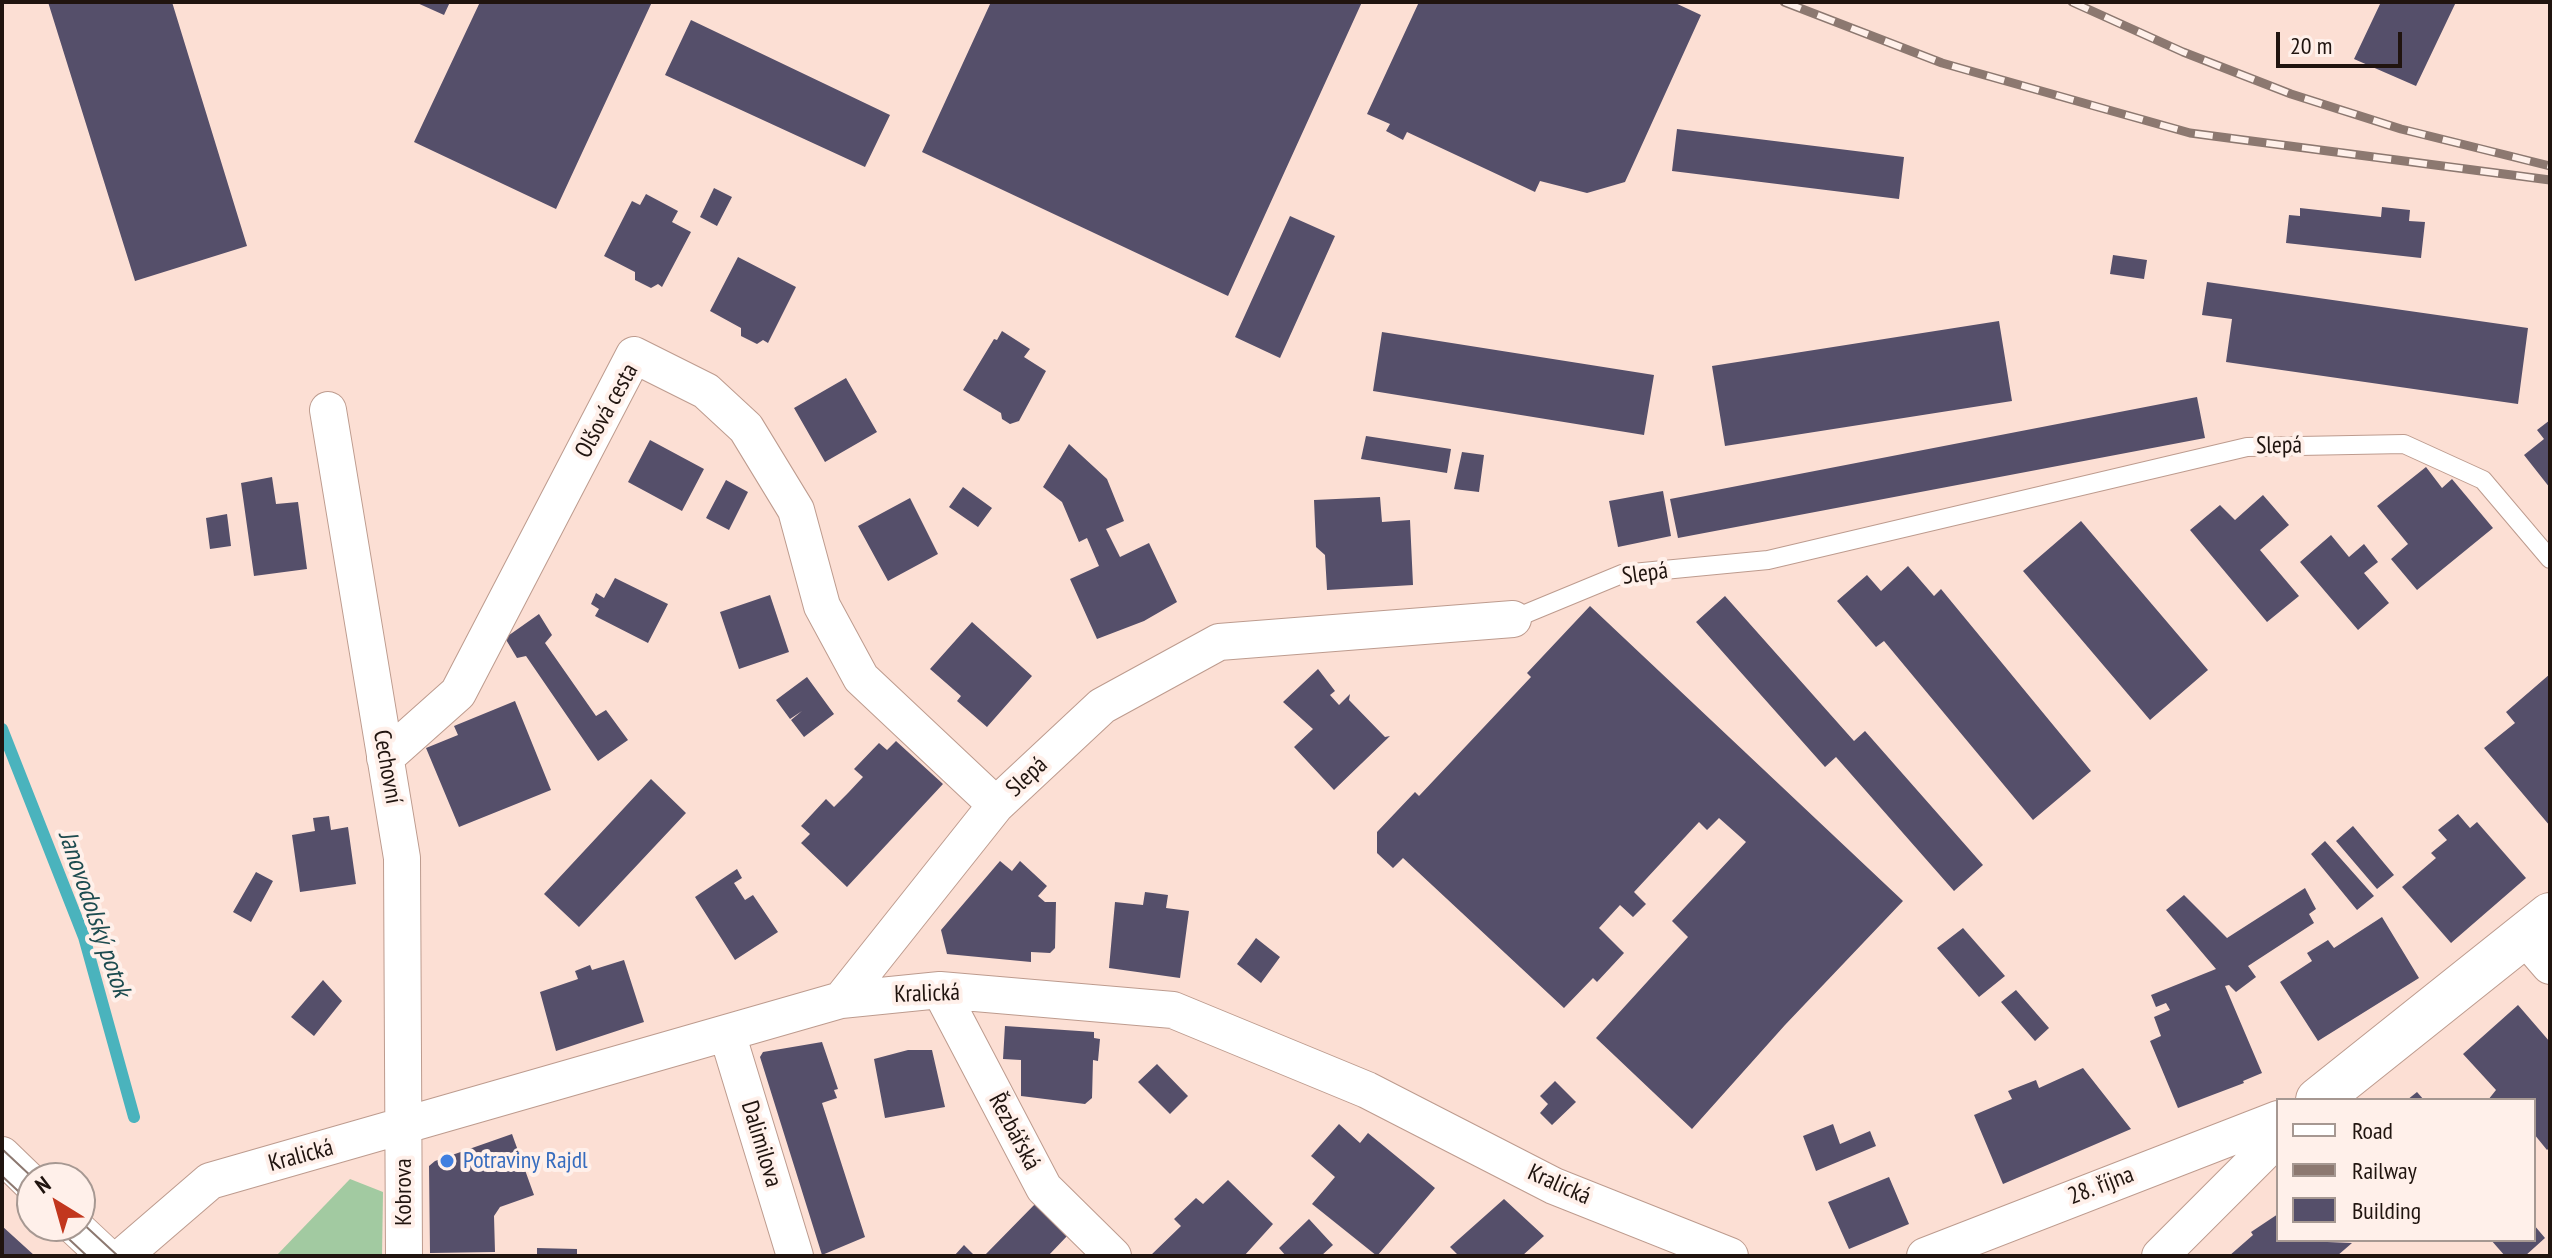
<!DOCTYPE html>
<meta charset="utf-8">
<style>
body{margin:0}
#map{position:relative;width:2552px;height:1258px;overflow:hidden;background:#fcdfd4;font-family:"PT Sans Narrow",sans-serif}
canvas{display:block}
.frame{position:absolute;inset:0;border:4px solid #20140f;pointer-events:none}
.legend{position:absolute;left:2276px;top:1098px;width:260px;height:144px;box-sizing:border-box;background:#fff0ea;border:2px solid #a69892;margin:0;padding:10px 14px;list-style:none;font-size:24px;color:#20140f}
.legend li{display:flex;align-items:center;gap:16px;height:40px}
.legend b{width:40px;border:2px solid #a69892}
.north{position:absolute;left:16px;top:1162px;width:80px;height:80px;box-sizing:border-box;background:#fff0ea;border:2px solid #a69892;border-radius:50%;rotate:323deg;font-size:22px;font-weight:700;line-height:32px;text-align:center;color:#20140f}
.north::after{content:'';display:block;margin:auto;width:28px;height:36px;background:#c2371e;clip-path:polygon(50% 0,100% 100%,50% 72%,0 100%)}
.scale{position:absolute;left:2276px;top:32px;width:126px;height:36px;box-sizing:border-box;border:4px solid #20140f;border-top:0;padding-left:10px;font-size:24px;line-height:28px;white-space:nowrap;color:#20140f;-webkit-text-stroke:6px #fff0ea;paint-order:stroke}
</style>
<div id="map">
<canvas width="2552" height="1258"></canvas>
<div class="frame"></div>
<ul class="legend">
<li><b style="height:10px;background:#fff"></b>Road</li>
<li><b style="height:10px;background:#8c7870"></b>Railway</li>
<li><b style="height:22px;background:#554f6a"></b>Building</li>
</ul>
<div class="north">N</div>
<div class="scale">20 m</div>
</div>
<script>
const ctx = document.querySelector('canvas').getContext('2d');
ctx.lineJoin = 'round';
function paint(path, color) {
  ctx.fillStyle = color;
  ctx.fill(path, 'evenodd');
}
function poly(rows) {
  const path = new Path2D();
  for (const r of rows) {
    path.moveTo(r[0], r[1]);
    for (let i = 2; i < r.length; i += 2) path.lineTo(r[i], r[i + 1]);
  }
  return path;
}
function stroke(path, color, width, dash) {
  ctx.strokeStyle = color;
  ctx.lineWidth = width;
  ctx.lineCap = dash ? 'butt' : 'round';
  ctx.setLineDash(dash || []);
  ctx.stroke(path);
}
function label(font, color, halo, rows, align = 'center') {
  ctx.font = font + ' "PT Sans Narrow",sans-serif';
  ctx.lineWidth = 8;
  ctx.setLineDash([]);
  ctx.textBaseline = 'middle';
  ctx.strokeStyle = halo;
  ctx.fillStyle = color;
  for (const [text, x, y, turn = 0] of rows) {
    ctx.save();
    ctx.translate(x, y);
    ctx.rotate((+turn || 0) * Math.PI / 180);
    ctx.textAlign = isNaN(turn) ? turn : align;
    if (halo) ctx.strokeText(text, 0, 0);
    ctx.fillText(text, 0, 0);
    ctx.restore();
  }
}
paint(poly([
 [350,1179,383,1192,382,1256,276,1256]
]), '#a2caa1');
stroke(poly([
 [2,729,84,937,134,1117]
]), '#4ab3bd', 12);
paint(poly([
 [48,2,172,2,247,246,135,281],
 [415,2,450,2,444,15],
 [480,2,652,2,556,209,414,142],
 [991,2,1362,2,1228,296,922,152],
 [1419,2,1673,2,1701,15,1625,182,1587,193,1540,181,1535,192,1407,132,1403,140,1386,131,1390,124,1367,114],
 [2381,2,2456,2,2416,86,2354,59],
 [691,20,890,115,865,167,665,75],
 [1677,129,1904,157,1899,199,1672,171],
 [714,188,732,197,717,226,700,217],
 [646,194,678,211,672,222,691,232,662,287,658,284,651,288,635,280,635,272,604,256,632,201,640,205],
 [2382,207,2410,210,2409,221,2425,222,2421,258,2286,243,2289,215,2300,216,2300,208,2381,217],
 [1290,216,1335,236,1280,358,1235,337],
 [2113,255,2147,260,2144,279,2110,274],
 [738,257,796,287,768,343,763,340,757,344,741,336,741,328,710,311],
 [2207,282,2528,328,2518,404,2226,362,2232,319,2202,315],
 [1999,321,2012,401,1725,446,1712,366],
 [1002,331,1030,349,1024,357,1046,371,1019,421,1010,424,1002,419,1001,413,963,390,994,339,997,340],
 [1382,332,1654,375,1644,435,1373,391],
 [846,378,877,432,825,462,794,408],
 [2197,397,2205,438,1678,538,1670,499],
 [2550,420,2550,488,2524,455,2544,439,2537,430],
 [1366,436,1451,449,1447,473,1361,459],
 [650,440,704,469,682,511,628,482],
 [1069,444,1107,479,1124,521,1106,529,1120,557,1149,543,1177,602,1144,621,1097,639,1070,579,1099,566,1087,538,1079,542,1062,502,1043,487],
 [1462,452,1484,455,1479,492,1454,489],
 [2426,467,2442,488,2452,479,2493,528,2417,590,2391,559,2408,544,2377,506],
 [272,477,276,504,298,502,307,569,254,576,241,483],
 [726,480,748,492,729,530,706,518],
 [963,487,992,508,978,527,949,507],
 [1663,491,1671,536,1618,547,1609,501],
 [2263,495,2289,525,2260,550,2299,596,2267,622,2190,530,2220,505,2235,520],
 [1380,497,1382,522,1410,520,1413,585,1327,590,1325,555,1316,547,1314,500],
 [910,498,938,554,888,581,858,526],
 [227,514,231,546,210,549,206,518],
 [2081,521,2208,670,2150,720,2023,571],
 [2331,535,2349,557,2364,544,2378,562,2364,573,2389,603,2358,630,2300,562],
 [1908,566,1934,596,1941,589,2091,771,2033,820,1884,641,1876,647,1837,601,1867,575,1881,591],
 [615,578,668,604,648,643,595,616,599,609,591,604,596,593,604,598],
 [770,595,789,652,739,669,720,612],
 [1725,596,1854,741,1865,731,1983,865,1954,891,1836,757,1825,767,1696,622],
 [1590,606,1903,901,1785,1025,1692,1129,1596,1038,1688,937,1672,921,1746,842,1719,818,1707,830,1699,822,1634,892,1646,904,1633,917,1620,905,1599,928,1624,953,1597,982,1593,978,1564,1008,1403,858,1393,868,1377,853,1377,832,1415,792,1419,796,1531,677,1527,673],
 [539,614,552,635,545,643,596,716,606,710,628,740,598,761,526,656,517,658,505,638],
 [972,622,1032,676,987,727,957,701,961,696,930,669],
 [1318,669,1335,691,1330,695,1339,705,1350,694,1349,700,1385,737,1390,736,1334,790,1294,747,1313,729,1283,702],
 [2550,674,2550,826,2484,748,2515,723,2506,712],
 [807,677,834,714,804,737,791,720,802,711,790,719,776,700],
 [515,701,551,790,459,827,426,748,458,735,454,726],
 [896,741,943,784,847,887,801,843,810,834,801,826,826,799,834,807,848,793,863,777,854,769,879,743,887,750],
 [651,779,686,813,579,927,544,894],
 [2458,814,2470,828,2477,822,2526,878,2451,943,2402,887,2436,858,2431,853,2447,840,2438,830],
 [329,816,331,830,348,827,356,884,300,892,292,835,315,831,313,818],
 [2353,826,2394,875,2377,889,2336,841],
 [2325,841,2374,896,2357,910,2311,854],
 [1000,861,1012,871,1020,861,1047,886,1038,896,1045,902,1056,902,1055,948,1050,953,1031,952,1031,962,947,954,941,930],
 [737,869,742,878,734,883,745,900,753,895,778,932,735,960,695,897],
 [256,872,273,881,251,922,233,912],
 [2305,888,2316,909,2309,914,2314,923,2248,966,2256,977,2236,992,2229,985,2225,986,2262,1073,2243,1081,2244,1083,2178,1108,2150,1041,2161,1036,2154,1017,2170,1010,2166,1003,2156,1007,2151,995,2216,969,2166,910,2184,895,2227,938],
 [1145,892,1168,895,1166,908,1189,911,1180,978,1109,968,1115,902,1143,905],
 [2382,917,2419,978,2318,1041,2280,982,2312,961,2307,953,2328,940,2334,948],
 [1963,928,2005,976,1979,997,1937,948],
 [1256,938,1280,957,1261,983,1237,964],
 [624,960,644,1022,556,1051,540,992,578,979,575,971,590,965,592,970],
 [323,980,342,1001,314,1036,291,1017],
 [2016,990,2049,1028,2035,1041,2001,1002],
 [2518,1005,2550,1042,2550,1147,2547,1150,2534,1134,2534,1100,2488,1100,2496,1090,2463,1054],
 [1005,1026,1094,1032,1094,1038,1100,1039,1098,1061,1093,1060,1092,1098,1085,1104,1021,1096,1021,1060,1003,1059],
 [822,1042,838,1089,834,1090,837,1098,822,1103,865,1237,822,1255,760,1057,763,1052],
 [908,1050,932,1050,945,1107,885,1118,874,1059],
 [1157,1064,1188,1096,1170,1114,1138,1082],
 [2083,1068,2131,1129,2003,1184,1974,1115,2012,1099,2008,1091,2036,1080,2039,1088],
 [1555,1081,1576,1102,1552,1125,1540,1113,1548,1104,1540,1096],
 [2417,1092,2424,1100,2407,1100],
 [1339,1124,1360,1143,1368,1133,1435,1188,1377,1256,1312,1204,1335,1177,1311,1156],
 [1833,1124,1840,1144,1870,1131,1876,1146,1816,1171,1803,1136],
 [512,1134,534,1195,500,1207,494,1216,495,1252,430,1253,429,1166,435,1161],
 [1889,1177,1909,1224,1849,1249,1828,1202],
 [1228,1180,1273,1224,1244,1256,1150,1256,1181,1226,1174,1219,1196,1198,1203,1204],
 [1504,1199,1544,1236,1522,1256,1459,1256,1450,1247],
 [1037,1202,1069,1234,1048,1256,984,1256],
 [2278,1214,2278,1240,2352,1243,2337,1256,2229,1256,2253,1235,2251,1232],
 [1309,1219,1333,1245,1321,1256,1286,1256,1279,1248],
 [2534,1225,2545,1238,2525,1256,2505,1256,2491,1240,2534,1240],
 [2,1226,35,1256,2,1256],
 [964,1245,975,1256,954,1256],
 [537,1248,577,1249,577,1256,537,1256]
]), '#554f6a');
const service = poly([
 [1513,619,1622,574,1768,560,2247,447,2404,444,2483,480,2550,559]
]);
const minor = poly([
 [328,410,402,858,404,1256],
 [385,758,458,693,634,355,706,391,746,428,796,510,822,606,861,678,996,805],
 [2524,936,2550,966],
 [940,990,1044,1188,1113,1256],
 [841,1000,996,805,1102,706,1219,642,1513,619],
 [727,1033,795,1256],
 [2,1155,32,1184],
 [74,1226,106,1256],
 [123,1256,210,1181,841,1000,940,990,1173,1010,1367,1090,1554,1186,1730,1256],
 [1925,1256,2278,1119],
 [2160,1256,2278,1138]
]);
const tertiary = poly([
 [2318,1100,2550,915]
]);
stroke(service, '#bd9b8e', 20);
stroke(minor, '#bd9b8e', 38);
stroke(tertiary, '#bd9b8e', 46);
stroke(service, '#fff', 18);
stroke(minor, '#fff', 36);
stroke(tertiary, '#fff', 44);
stroke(poly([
 [2,1149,33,1178],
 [2,1176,32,1204],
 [80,1221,118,1256],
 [55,1226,87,1256]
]), '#8c7870', 2);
const rail = poly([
 [1784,2,1942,63,2190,133,2550,180],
 [2072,2,2183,52,2291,94,2401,129,2550,166]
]);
stroke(rail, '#8c7870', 9);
stroke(rail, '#fff0ea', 6, [18]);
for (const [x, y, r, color] of [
 [447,1161,8,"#3f7fe0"]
]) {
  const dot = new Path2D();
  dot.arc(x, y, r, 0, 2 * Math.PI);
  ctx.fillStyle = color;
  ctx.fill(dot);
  stroke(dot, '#fff0ea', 3);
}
label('24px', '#20140f', '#fff0ea', [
 ["Olšová cesta",607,411,-61],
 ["Slepá",2279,446,-1],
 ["Slepá",1645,574,-8],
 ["Cechovní",387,767,80],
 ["Slepá",1027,777,-43],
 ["Kralická",927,994,-2],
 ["Řezbářská",1014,1132,62],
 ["Dalimilova",761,1144,73],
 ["Kralická",301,1156,-15],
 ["Kralická",1559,1185,24],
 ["28. října",2101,1186,-21],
 ["Kobrova",404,1192,-90]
]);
label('24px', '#366cbe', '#fff0ea', [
 ["Potraviny Rajdl",463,1161]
], 'left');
label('italic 26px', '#1c4b4f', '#fff0ea', [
 ["Janovodolský potok",94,914,71]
]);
</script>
